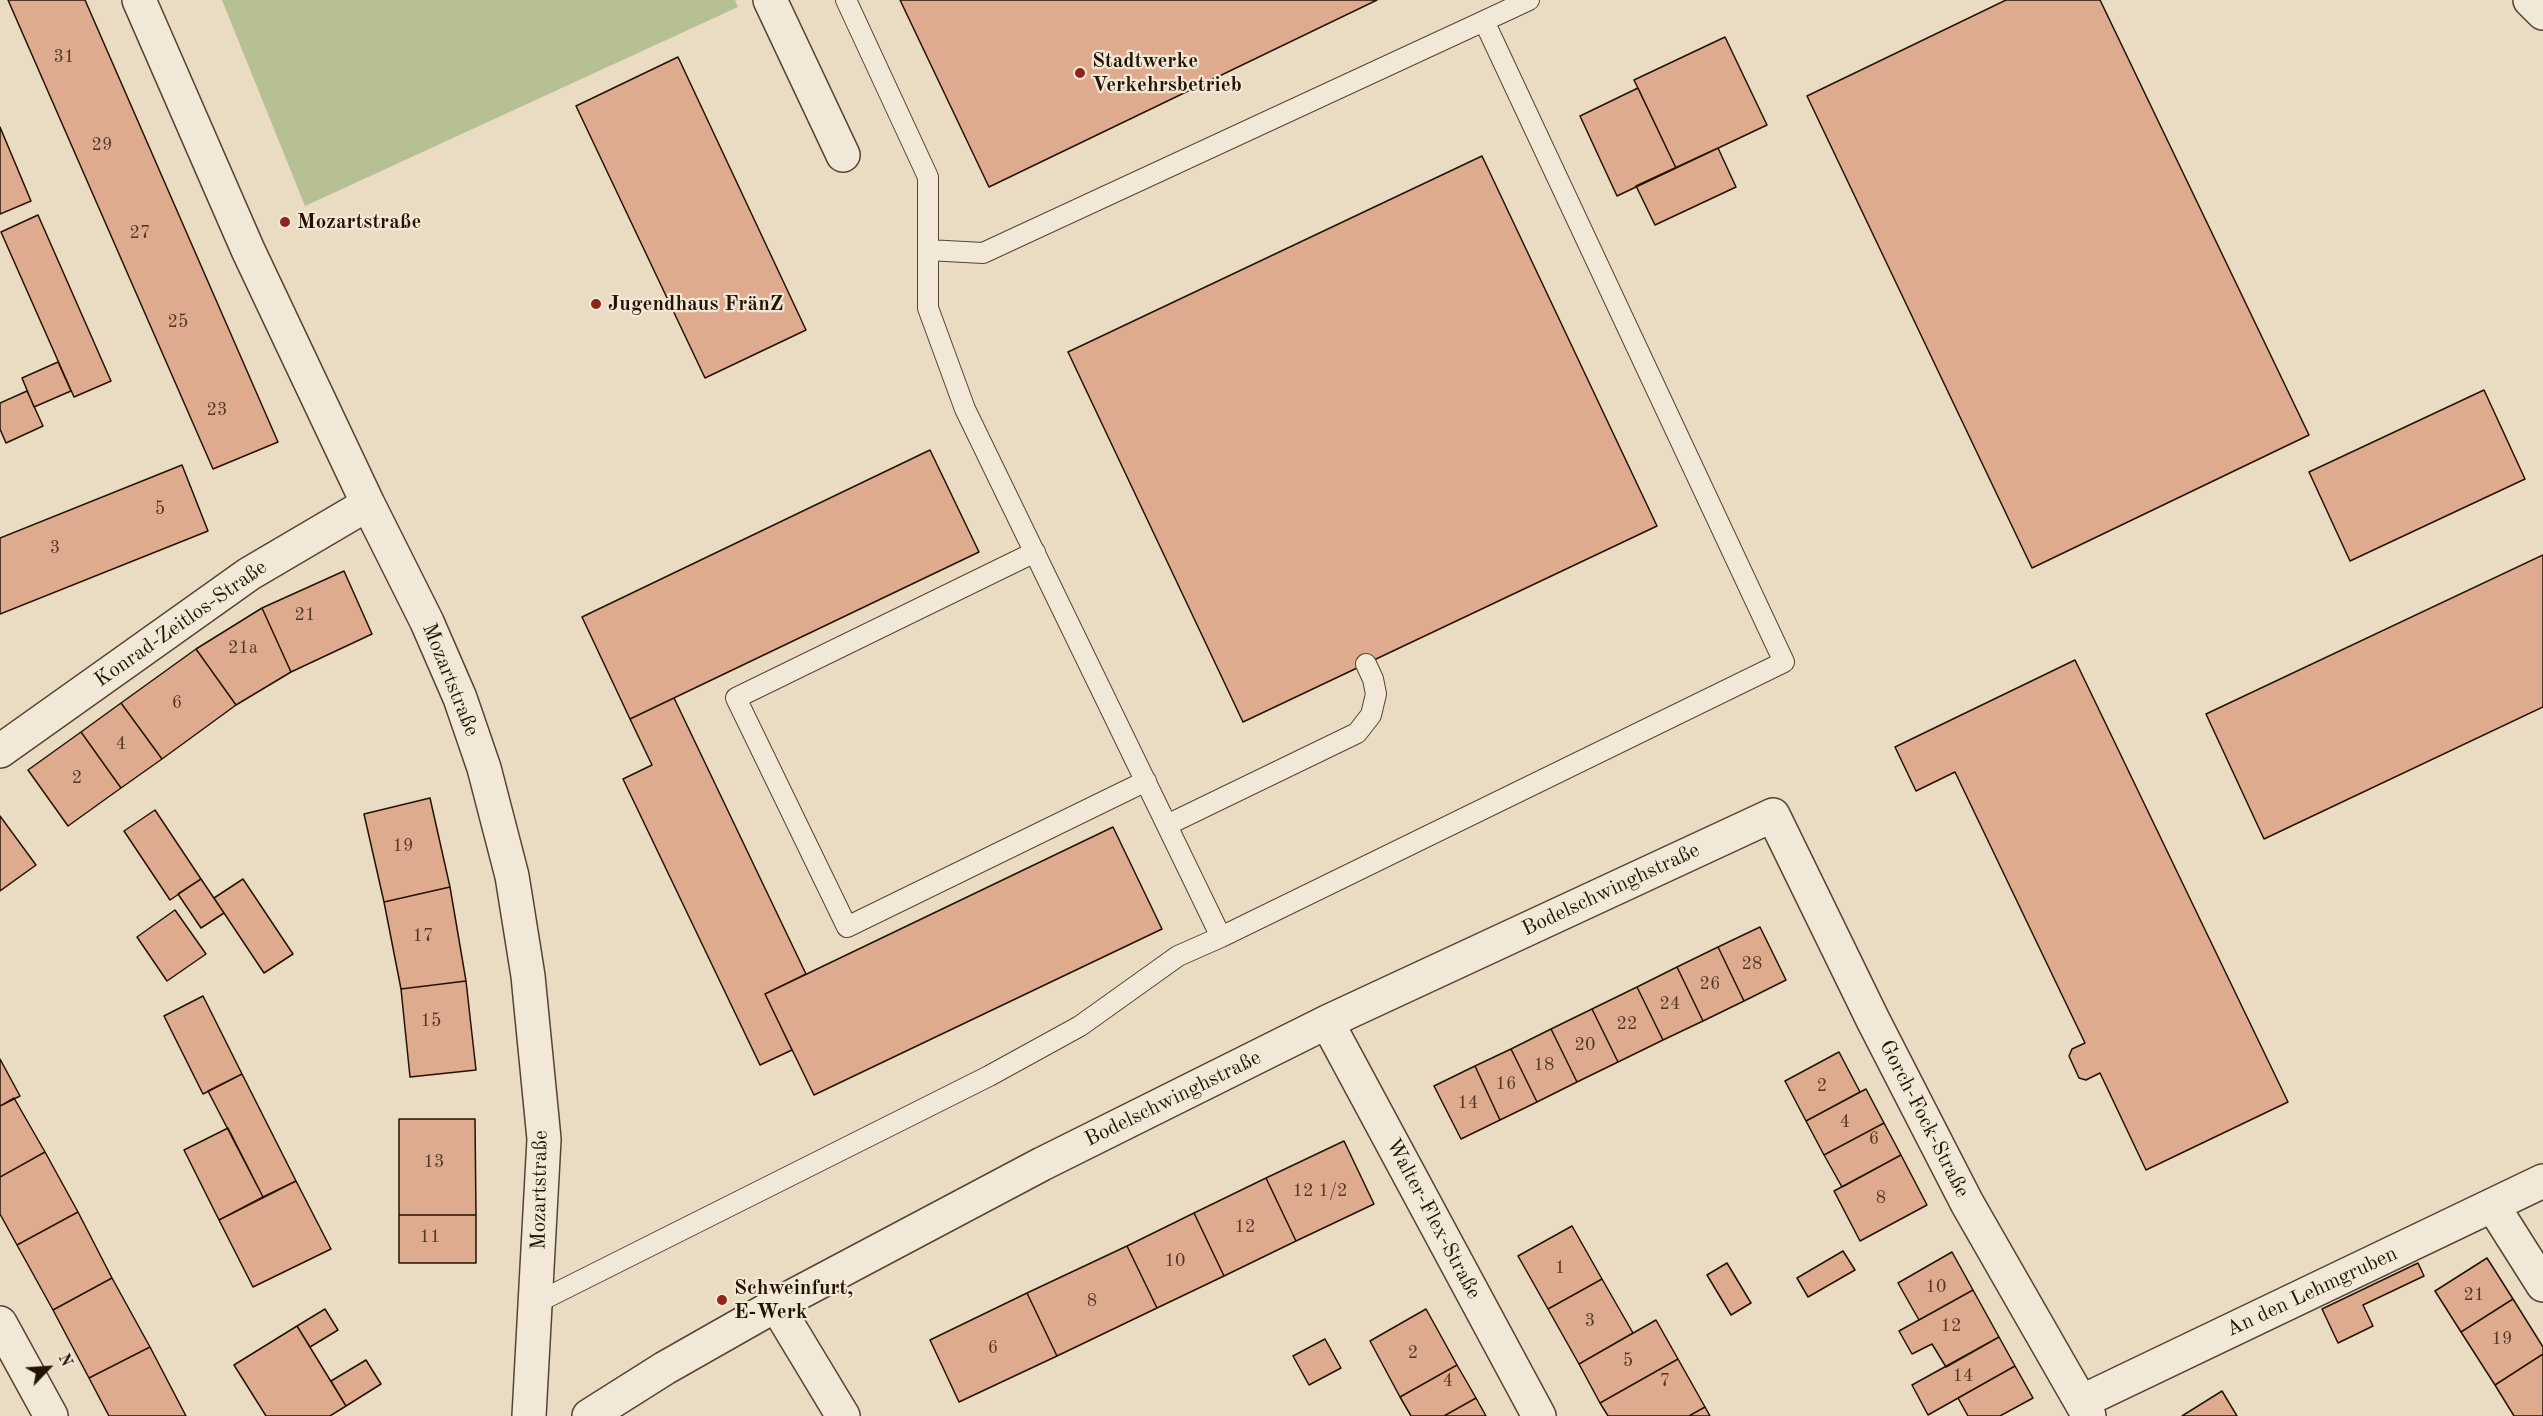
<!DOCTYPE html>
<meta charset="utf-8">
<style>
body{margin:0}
#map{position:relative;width:2543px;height:1416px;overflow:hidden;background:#eadcc2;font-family:"Old Standard TT",serif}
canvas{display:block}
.north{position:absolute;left:18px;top:1338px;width:60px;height:60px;-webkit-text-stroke:4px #f1e8d7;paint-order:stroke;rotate:65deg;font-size:16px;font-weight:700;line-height:24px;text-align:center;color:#241202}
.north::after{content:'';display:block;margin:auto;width:21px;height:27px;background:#241202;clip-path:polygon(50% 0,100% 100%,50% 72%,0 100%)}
</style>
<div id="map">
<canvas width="2543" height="1416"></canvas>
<div class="north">N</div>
</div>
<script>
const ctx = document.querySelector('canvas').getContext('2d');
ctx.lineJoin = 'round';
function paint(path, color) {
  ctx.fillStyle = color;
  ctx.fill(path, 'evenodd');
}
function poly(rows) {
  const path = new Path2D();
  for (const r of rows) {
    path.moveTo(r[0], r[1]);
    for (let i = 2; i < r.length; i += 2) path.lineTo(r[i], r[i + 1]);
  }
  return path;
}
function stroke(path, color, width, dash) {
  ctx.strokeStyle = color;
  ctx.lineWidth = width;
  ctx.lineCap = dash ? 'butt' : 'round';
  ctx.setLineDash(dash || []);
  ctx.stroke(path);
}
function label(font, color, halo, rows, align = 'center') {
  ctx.font = font + ' "Old Standard TT",serif';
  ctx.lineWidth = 4.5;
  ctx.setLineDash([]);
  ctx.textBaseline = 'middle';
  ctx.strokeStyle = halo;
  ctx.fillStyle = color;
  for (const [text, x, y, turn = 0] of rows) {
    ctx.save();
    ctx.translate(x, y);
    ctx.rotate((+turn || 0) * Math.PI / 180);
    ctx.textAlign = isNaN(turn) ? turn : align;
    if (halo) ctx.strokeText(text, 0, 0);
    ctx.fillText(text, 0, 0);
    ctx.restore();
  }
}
paint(poly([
 [222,0,735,0,738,7,305,206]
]), '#b7c093');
const building = poly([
 [8,0,85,0,278,442,213,469,8,0],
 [900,0,1377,0,989,187,900,0],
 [2006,0,2100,0,2309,435,2032,568,1807,96,2006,0],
 [1725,37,1767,125,1676,168,1634,80,1725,37],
 [678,57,806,330,705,378,576,106,678,57],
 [1638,88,1676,168,1617,196,1580,116,1638,88],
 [0,127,31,201,0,214,0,127],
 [1718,148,1736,187,1655,225,1636,186,1718,148],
 [1482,156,1657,526,1243,722,1068,352,1482,156],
 [38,215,111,381,74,397,1,232,38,215],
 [58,362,71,391,34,407,22,378,58,362],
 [2484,390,2525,479,2350,561,2309,472,2484,390],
 [27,391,43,426,6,443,0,429,0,403,27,391],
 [930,450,979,552,630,719,582,617,930,450],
 [182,465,208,531,0,614,0,538,182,465],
 [2543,555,2543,707,2264,839,2206,714,2543,555],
 [344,571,372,634,291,672,262,608,344,571],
 [262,608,291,672,236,705,196,649,262,608],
 [196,649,236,705,162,759,121,703,196,649],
 [2075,660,2288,1102,2146,1170,2100,1073,2086,1080,2079,1078,2069,1056,2072,1049,2085,1043,1955,772,1916,791,1895,747,2075,660],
 [674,698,806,974,765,994,792,1050,760,1065,623,779,652,765,630,719,674,698],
 [121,703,162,759,121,788,81,732,121,703],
 [81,732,121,788,68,826,28,770,81,732],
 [430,798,450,887,384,902,364,814,430,798],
 [155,810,201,879,170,900,124,831,155,810],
 [0,816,36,865,0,891,0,816],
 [1113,827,1162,929,814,1095,765,994,1113,827],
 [201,879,224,913,201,928,178,894,201,879],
 [243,879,293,954,264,973,214,898,243,879],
 [450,887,466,981,401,989,384,902,450,887],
 [175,910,206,954,167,981,137,937,175,910],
 [1760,927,1786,980,1744,1001,1718,947,1760,927],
 [1718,947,1744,1001,1703,1021,1677,967,1718,947],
 [1677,967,1703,1021,1663,1040,1637,987,1677,967],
 [466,981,476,1070,410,1077,401,989,466,981],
 [1637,987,1663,1040,1618,1062,1592,1009,1637,987],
 [203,996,242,1074,203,1094,164,1016,203,996],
 [1592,1009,1618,1062,1577,1082,1551,1029,1592,1009],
 [1551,1029,1577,1082,1537,1102,1511,1049,1551,1029],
 [1511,1049,1537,1102,1500,1120,1475,1066,1511,1049],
 [1839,1052,1860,1092,1806,1121,1785,1081,1839,1052],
 [0,1059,20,1096,0,1106,0,1059],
 [1475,1066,1500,1120,1461,1139,1434,1086,1475,1066],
 [242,1074,296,1181,263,1197,208,1091,242,1074],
 [1866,1089,1884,1123,1824,1155,1806,1121,1866,1089],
 [14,1098,45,1152,0,1177,0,1106,14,1098],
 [399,1119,475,1119,476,1215,399,1215,399,1119],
 [1884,1123,1901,1155,1842,1187,1824,1155,1884,1123],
 [228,1128,263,1197,219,1220,184,1150,228,1128],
 [1344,1141,1374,1204,1296,1241,1266,1178,1344,1141],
 [45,1152,78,1212,17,1245,0,1214,0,1177,45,1152],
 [1901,1155,1927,1205,1860,1241,1834,1191,1901,1155],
 [1266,1178,1296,1241,1224,1276,1194,1213,1266,1178],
 [296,1181,331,1249,253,1287,219,1220,296,1181],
 [78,1212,112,1278,53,1310,17,1245,78,1212],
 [1194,1213,1224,1276,1157,1308,1127,1246,1194,1213],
 [399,1215,476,1215,476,1263,399,1263,399,1215],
 [1572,1226,1602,1279,1548,1309,1518,1256,1572,1226],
 [1127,1246,1157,1308,1057,1356,1027,1293,1127,1246],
 [1843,1251,1855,1270,1808,1297,1797,1278,1843,1251],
 [1952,1252,1973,1290,1919,1320,1898,1283,1952,1252],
 [2487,1258,2513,1299,2461,1332,2435,1291,2487,1258],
 [1727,1263,1751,1303,1731,1315,1707,1275,1727,1263],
 [2418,1263,2424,1276,2363,1305,2373,1326,2338,1343,2322,1309,2418,1263],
 [112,1278,150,1347,89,1378,53,1310,112,1278],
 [1602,1279,1633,1333,1579,1364,1548,1309,1602,1279],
 [1973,1290,1999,1337,1946,1367,1932,1344,1912,1354,1899,1331,1973,1290],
 [1027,1293,1057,1356,959,1402,930,1340,1027,1293],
 [2513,1299,2543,1347,2543,1354,2495,1385,2461,1332,2513,1299],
 [325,1309,338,1330,310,1347,297,1326,325,1309],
 [1426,1309,1457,1365,1400,1397,1370,1341,1426,1309],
 [1656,1320,1678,1359,1600,1403,1579,1364,1656,1320],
 [297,1326,346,1406,330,1416,266,1416,234,1365,297,1326],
 [1999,1337,2015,1366,1928,1415,1912,1385,1999,1337],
 [1325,1339,1341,1368,1309,1385,1293,1356,1325,1339],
 [150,1347,186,1416,109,1416,89,1378,150,1347],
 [2543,1354,2543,1416,2514,1416,2495,1385,2543,1354],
 [1678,1359,1705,1407,1689,1416,1608,1416,1600,1403,1678,1359],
 [366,1360,381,1384,346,1406,331,1381,366,1360],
 [1457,1365,1476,1398,1444,1416,1411,1416,1400,1397,1457,1365],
 [2015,1366,2033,1398,2000,1416,1968,1416,1958,1398,2015,1366],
 [2222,1391,2237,1416,2182,1416,2222,1391],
 [1476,1398,1486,1416,1444,1416,1476,1398],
 [1705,1407,1710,1416,1689,1416,1705,1407]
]);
paint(building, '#dfab8f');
stroke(building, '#241202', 1.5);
const service = poly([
 [1484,21,1529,0],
 [928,250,983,253,1484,21,1784,662,1221,937],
 [1035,552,736,698,847,927,1146,781],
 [1167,825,1357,733,1371,715,1376,694,1373,679,1366,664],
 [536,1303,989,1076,1080,1026,1178,956,1221,937,965,409,928,308,928,177,846,0]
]);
const minor = poly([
 [139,0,248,250,368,504,427,622,460,698,484,768,512,876,528,976,544,1139,529,1416],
 [770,0,843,155],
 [2530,0,2543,13],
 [0,751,249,574,368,504],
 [1327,1022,1539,1416],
 [2493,1206,2543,1285],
 [776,1305,843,1416],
 [0,1323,51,1416],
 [2081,1402,2543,1181],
 [589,1416,665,1368,776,1305,1042,1164,1327,1022,1773,815,1873,1020,1967,1203,2089,1416]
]);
stroke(service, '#564432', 22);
stroke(minor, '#564432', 36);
stroke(service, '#f1e8d7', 20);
stroke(minor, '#f1e8d7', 33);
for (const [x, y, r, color] of [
 [1080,73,6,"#8f2418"],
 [285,222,6,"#8f2418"],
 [596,304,6,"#8f2418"],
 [722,1300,6,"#8f2418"]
]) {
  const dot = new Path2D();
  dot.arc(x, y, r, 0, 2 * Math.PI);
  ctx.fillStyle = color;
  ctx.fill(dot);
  stroke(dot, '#f1e8d7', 2);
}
label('18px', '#533825', null, [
 ["31",64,57],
 ["29",102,145],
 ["27",140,233],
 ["25",178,322],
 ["23",217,410],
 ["5",160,509],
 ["3",55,548],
 ["21",305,615],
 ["21a",243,648],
 ["6",177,703],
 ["4",121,744],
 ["2",77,778],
 ["19",403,846],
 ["17",423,936],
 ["28",1752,964],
 ["26",1710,984],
 ["24",1670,1004],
 ["15",431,1021],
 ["22",1627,1024],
 ["20",1585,1045],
 ["18",1544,1065],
 ["16",1506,1084],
 ["2",1822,1086],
 ["14",1468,1103],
 ["4",1845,1122],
 ["6",1874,1139],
 ["13",434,1162],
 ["12 1/2",1320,1191],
 ["8",1881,1198],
 ["12",1245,1227],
 ["11",430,1237],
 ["10",1175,1261],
 ["1",1560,1268],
 ["10",1936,1287],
 ["21",2474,1295],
 ["8",1092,1301],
 ["3",1590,1321],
 ["12",1951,1326],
 ["19",2502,1339],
 ["6",993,1348],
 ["2",1413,1353],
 ["5",1628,1361],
 ["14",1963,1376],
 ["4",1448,1381],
 ["7",1665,1381]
]);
label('bold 21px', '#241202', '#f1e8d7', [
 ["Stadtwerke",1092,61],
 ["Verkehrsbetrieb",1092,85],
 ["Mozartstraße",297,222],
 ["Jugendhaus FränZ",608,304],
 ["Schweinfurt,",734,1288],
 ["E-Werk",734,1312]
], 'left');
label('21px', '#241202', '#f1e8d7', [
 ["Konrad-Zeitlos-Straße",181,624,-35],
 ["Mozartstraße",450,680,68],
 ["Bodelschwinghstraße",1611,890,-25],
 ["Bodelschwinghstraße",1173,1099,-26],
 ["Gorch-Fock-Straße",1924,1119,63],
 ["Mozartstraße",540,1190,-89],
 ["Walter-Flex-Straße",1433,1219,62],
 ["An den Lehmgruben",2312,1292,-25]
]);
</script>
